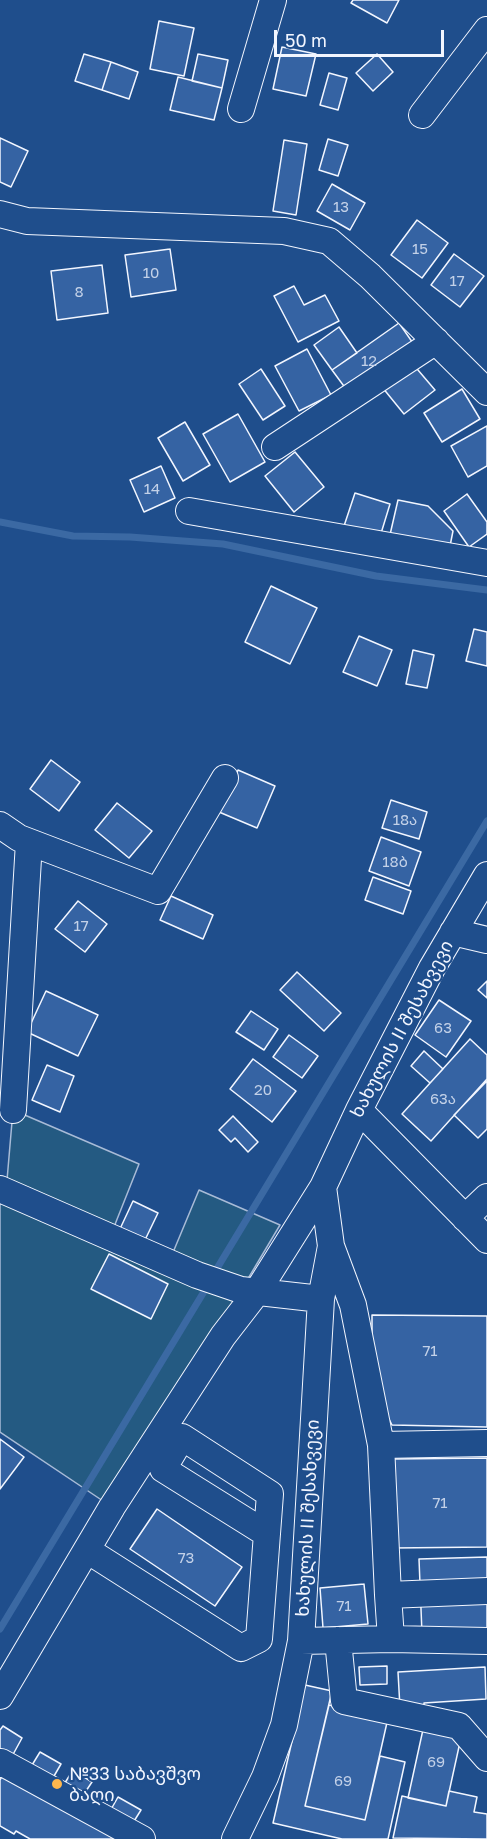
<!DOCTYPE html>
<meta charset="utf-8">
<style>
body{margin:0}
#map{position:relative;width:487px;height:1839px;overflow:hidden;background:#1f4e8c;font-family:"Golos Text",sans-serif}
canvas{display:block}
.scale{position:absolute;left:274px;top:30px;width:170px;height:27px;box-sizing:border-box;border:3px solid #f2f6ff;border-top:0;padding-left:8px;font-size:18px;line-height:21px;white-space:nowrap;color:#f2f6ff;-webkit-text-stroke:4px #1f4e8c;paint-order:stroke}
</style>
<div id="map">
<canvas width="487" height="1839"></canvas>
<div class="scale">50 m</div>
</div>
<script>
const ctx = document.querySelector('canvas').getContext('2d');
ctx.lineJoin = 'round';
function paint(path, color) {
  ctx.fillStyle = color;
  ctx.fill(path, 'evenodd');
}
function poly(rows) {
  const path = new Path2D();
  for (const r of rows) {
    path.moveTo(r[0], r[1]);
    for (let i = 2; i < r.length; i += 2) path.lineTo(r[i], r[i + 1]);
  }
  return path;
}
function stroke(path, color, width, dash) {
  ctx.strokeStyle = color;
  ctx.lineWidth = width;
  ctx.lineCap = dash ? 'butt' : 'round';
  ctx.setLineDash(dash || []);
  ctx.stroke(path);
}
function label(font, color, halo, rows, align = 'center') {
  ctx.font = font + ' "Golos Text","Noto Sans Georgian",sans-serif';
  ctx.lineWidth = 4.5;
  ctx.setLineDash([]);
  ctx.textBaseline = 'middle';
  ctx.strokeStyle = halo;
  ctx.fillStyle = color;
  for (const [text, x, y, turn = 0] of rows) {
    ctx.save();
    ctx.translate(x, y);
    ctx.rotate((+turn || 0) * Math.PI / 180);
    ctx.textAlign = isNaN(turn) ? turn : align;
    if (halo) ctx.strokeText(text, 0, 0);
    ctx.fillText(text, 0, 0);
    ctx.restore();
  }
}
const green = poly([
 [13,1110,139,1164,110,1237,169,1262,199,1190,280,1225,112,1507,0,1432,0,1205,6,1192,13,1110]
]);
paint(green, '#245a82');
stroke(green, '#a8bbd7', 1.5);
stroke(poly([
 [0,522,73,536,130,537,223,544,376,576,487,590],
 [213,1275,487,821],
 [0,1629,208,1285]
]), '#3b69a3', 7);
const building = poly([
 [353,0,399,0,387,23,351,3,353,0],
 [159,21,194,28,184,76,150,69,159,21],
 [282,47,316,54,306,96,273,89,282,47],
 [84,54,111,62,102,90,75,81,84,54],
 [198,54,228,60,222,88,192,81,198,54],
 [377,54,393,72,373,91,356,73,377,54],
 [111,62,138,72,129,99,102,90,111,62],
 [329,73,347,78,338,110,320,105,329,73],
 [178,77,222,88,214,120,170,110,178,77],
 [0,138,28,151,11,187,0,182,0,138],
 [328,139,348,145,338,176,319,170,328,139],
 [284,140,307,144,296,215,273,211,284,140],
 [332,184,365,203,350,230,317,211,332,184],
 [417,220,448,243,422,278,391,255,417,220],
 [170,249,176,290,131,297,125,255,170,249],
 [454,254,484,276,460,307,431,285,454,254],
 [102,265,108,313,57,320,51,271,102,265],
 [294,286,304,305,325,295,339,321,298,342,274,296,294,286],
 [399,323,415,346,349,393,332,370,399,323],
 [339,327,357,353,332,370,314,345,339,327],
 [307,349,331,395,299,411,275,366,307,349],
 [412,363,435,390,404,414,382,387,412,363],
 [261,369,285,406,263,420,239,384,261,369],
 [462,389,480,419,442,442,424,413,462,389],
 [238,414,265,462,230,482,203,434,238,414],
 [185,422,210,465,183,481,158,438,185,422],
 [487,426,487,466,468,477,451,446,487,426],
 [295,452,324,487,294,512,265,476,295,452],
 [161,466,175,498,144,512,130,480,161,466],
 [355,493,390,504,379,540,343,529,355,493],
 [467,494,487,522,487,534,469,547,444,511,467,494],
 [398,500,428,506,453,531,449,551,389,539,398,500],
 [271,586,317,608,290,664,245,642,271,586],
 [474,629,487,632,487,666,466,661,474,629],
 [359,636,392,650,377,686,343,672,359,636],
 [413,650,434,655,427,688,406,684,413,650],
 [51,760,80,782,59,811,30,789,51,760],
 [238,770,275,786,257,828,219,812,238,770],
 [391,800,427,812,419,839,382,828,391,800],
 [117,803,152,831,129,858,95,830,117,803],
 [381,837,421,852,409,886,369,871,381,837],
 [373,877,411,891,403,914,365,900,373,877],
 [171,896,213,915,203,939,160,920,171,896],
 [78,901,107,924,85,952,55,929,78,901],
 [297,972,341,1013,324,1031,280,990,297,972],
 [487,981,487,998,478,990,487,981],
 [46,991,98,1015,78,1056,27,1032,46,991],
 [439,1000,471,1021,446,1057,415,1035,439,1000],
 [251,1011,278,1029,264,1050,236,1032,251,1011],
 [289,1035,318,1056,302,1078,273,1057,289,1035],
 [470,1039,487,1055,487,1079,431,1141,402,1114,470,1039],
 [424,1051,443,1069,430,1083,411,1066,424,1051],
 [253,1059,296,1091,272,1122,230,1089,253,1059],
 [47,1065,74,1076,60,1112,32,1100,47,1065],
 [487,1081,487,1129,478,1138,454,1115,487,1081],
 [233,1116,258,1142,248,1152,235,1138,231,1142,219,1130,233,1116],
 [133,1201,158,1213,144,1242,119,1231,133,1201],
 [109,1254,168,1284,151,1319,91,1289,109,1254],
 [372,1315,487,1316,487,1427,392,1425,372,1386,372,1315],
 [0,1439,24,1457,0,1489,0,1439],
 [487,1458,487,1547,393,1548,393,1459,487,1458],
 [157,1509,242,1567,215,1606,130,1549,157,1509],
 [487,1557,487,1631,422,1634,419,1559,487,1557],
 [364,1584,368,1624,323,1628,320,1588,364,1584],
 [387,1666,387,1684,360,1685,359,1667,387,1666],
 [485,1667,486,1699,424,1703,424,1707,400,1708,398,1672,485,1667],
 [305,1685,332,1691,305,1806,365,1820,380,1756,405,1762,388,1839,342,1839,273,1823,305,1685],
 [329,1705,388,1718,365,1820,305,1806,329,1705],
 [424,1725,462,1733,446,1806,408,1798,424,1725],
 [3,1726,22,1738,10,1760,0,1754,0,1730,3,1726],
 [40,1752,61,1764,50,1783,29,1770,40,1752],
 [73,1770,92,1782,82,1797,63,1786,73,1770],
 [4,1773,115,1839,30,1839,16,1831,14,1834,0,1826,0,1780,4,1773],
 [449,1791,477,1797,474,1812,487,1814,487,1839,393,1838,402,1796,446,1806,449,1791],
 [118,1797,141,1810,131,1826,109,1813,118,1797]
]);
paint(building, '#3563a3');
stroke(building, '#f2f6ff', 1.5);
const minor = poly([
 [241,109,273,0],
 [422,115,487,30],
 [0,214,27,221,284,231,329,241,370,276,487,392],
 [275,447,436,341],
 [189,511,487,563],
 [0,825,19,838,158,891,225,778],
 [453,932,487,940],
 [13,1110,29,842],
 [359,1110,487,1240],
 [0,1189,197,1275,241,1290,321,1299],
 [465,1218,487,1197],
 [331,1246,353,1305,381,1445,487,1443],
 [381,1445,388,1595],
 [87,1550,241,1648,259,1639,270,1494,182,1437,163,1469,267,1534],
 [391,1639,388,1595,487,1591],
 [338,1640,344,1701,459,1726,487,1758],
 [301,1641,391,1639,487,1641],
 [0,1696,112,1507,223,1336,257,1292,323,1187,359,1110,432,968,487,875],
 [0,1764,1,1762,142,1839],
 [235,1839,265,1777,284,1725,301,1641,321,1299,331,1246,323,1187]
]);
stroke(minor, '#f2f6ff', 28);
stroke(minor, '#1f4e8c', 26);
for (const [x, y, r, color] of [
 [57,1784,6,"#ffb74d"]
]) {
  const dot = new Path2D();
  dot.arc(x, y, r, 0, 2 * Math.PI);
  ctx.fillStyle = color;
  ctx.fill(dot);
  stroke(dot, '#1f4e8c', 2);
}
label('15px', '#c3d1e8', null, [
 ["13",341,207],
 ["15",420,249],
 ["10",151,273],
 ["17",457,281],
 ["8",79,292],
 ["12",369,361],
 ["14",152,489],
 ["18ა",405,820],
 ["18ბ",395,862],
 ["17",81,926],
 ["63",443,1028],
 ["20",263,1090],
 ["63ა",443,1099],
 ["71",430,1351],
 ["71",440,1503],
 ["73",186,1558],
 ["71",344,1606],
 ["69",436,1762],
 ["69",343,1781]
]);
label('18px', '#f2f6ff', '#1f4e8c', [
 ["ხახულის II შესახვევი",402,1029,-62],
 ["ხახულის II შესახვევი",308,1518,-87]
]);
label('18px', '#f2f6ff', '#1f4e8c', [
 ["№33 საბავშვო",69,1774],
 ["ბაღი",69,1795]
], 'left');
</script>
